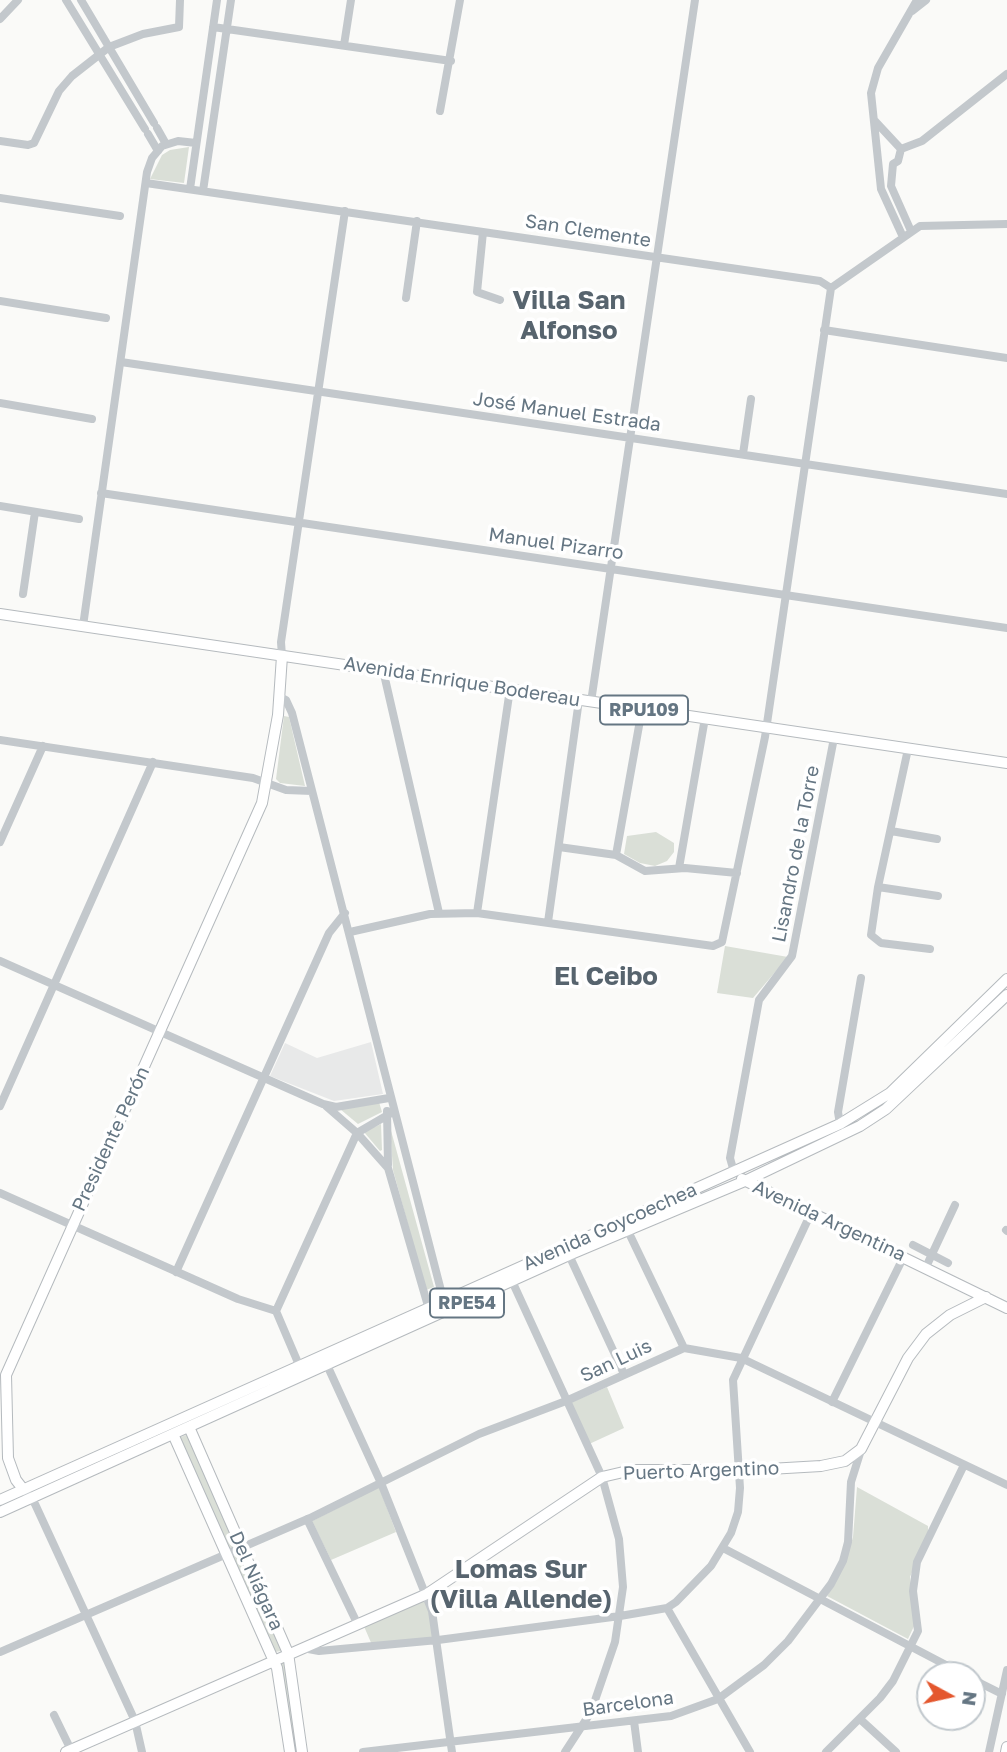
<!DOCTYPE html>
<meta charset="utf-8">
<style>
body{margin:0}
#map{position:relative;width:1007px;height:1752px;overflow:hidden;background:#fafaf8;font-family:"Golos Text",sans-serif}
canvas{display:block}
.north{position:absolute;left:916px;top:1661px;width:70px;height:70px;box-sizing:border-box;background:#fff;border:2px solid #c1c8cd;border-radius:50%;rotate:98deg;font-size:19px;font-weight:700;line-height:28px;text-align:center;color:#657683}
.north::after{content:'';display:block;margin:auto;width:24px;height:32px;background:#e4572e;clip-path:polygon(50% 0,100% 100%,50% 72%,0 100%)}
</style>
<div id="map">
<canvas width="1007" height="1752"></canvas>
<div class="north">N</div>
</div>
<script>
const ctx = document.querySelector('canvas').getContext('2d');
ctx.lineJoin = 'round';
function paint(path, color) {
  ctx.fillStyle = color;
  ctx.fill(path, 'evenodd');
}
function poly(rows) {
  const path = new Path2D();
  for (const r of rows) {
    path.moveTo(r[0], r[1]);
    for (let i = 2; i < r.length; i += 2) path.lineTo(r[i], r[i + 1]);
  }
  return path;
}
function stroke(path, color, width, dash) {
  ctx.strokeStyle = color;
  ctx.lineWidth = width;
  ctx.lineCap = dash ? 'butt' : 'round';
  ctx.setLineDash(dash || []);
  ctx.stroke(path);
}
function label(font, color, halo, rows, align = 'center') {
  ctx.font = font + ' "Golos Text",sans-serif';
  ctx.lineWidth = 7;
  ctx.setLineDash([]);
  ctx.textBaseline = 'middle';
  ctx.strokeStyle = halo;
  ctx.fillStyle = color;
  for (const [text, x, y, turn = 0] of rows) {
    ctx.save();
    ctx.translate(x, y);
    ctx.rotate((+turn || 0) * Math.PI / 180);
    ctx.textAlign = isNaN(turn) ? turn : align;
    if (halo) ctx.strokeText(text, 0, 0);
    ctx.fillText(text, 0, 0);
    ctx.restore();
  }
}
paint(poly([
 [371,1042,383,1094,334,1101,270,1076,285,1043,317,1058]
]), '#e8e9e9');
paint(poly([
 [189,147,184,183,150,179,162,155,170,150],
 [284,716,289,717,305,786,280,783,276,779],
 [656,832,674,843,674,852,667,861,655,866,640,863,624,854,627,836],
 [725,946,788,957,753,998,717,993],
 [379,1102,382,1112,358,1124,340,1109],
 [381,1124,382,1150,380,1151,364,1132],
 [390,1127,434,1287,426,1290,393,1170],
 [607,1387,624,1428,587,1445,570,1403],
 [188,1434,237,1546,227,1550,179,1438],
 [379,1487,396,1532,331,1560,312,1521],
 [857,1487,928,1526,928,1534,910,1577,915,1624,908,1639,827,1596,845,1564,853,1537],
 [240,1551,281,1651,275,1652,230,1555],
 [426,1599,436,1638,372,1645,363,1624],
 [287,1661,300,1752,292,1752,280,1663]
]), '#dadfd7');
const major = poly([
 [0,614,1007,763],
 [742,1179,1007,1308],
 [189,1427,288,1653,302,1752],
 [173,1434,277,1668,290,1752],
 [23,1489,16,1480,8,1458,6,1375,262,803,278,715,282,656],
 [0,1500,840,1124,890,1093,1007,979],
 [0,1512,569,1255,745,1181,860,1126,886,1109,1007,995],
 [66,1752,427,1594,602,1477,632,1470,752,1470,821,1466,845,1461,861,1449,908,1358,926,1334,950,1315,986,1297],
 [1006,1752,1007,1747]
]);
stroke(major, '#b5babe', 12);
stroke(poly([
 [66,0,145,129],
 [81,0,154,123],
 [912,11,926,0],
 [0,19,18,0],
 [213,27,451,61],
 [344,45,351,0],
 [440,111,460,0],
 [874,120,901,149,898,161,893,164,891,186,911,231],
 [157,128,166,144],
 [148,134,158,151],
 [0,141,28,145,34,143,59,91,72,76,109,47,143,34,179,27,180,0],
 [901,149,922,141,1007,74],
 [146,183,820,281,831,288],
 [190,189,217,0],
 [203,191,231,0],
 [0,198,120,216],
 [483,232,477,292,500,300],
 [903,237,881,189,871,93,878,68,917,0],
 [831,288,920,226,1007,224],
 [406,298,417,221],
 [0,301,106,318],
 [824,330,1007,358],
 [121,362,1007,494],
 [0,403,92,419],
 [743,454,751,399],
 [101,493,1007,628],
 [0,506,79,519],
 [23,594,35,512],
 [83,626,147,172,152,158,162,146,178,141,196,143],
 [282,656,281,642,345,211],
 [383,670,439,913],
 [280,697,286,700,292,713,445,1306],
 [591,702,695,0],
 [0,740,253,778,286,790,312,791],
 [908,749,878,887,871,935,881,943,930,949],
 [891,831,937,839],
 [0,842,43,746],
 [559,847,616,855,645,871,685,868,737,873],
 [616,855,642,709],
 [679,868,705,718],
 [878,887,938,896],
 [477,913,510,689],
 [548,922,579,700],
 [350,932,430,914,477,913,713,946,722,942,765,737,831,288],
 [0,961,323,1104,336,1107,389,1098],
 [0,1106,153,762],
 [326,1106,357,1133,388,1168,430,1313],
 [387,1111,388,1165],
 [840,1124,838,1112,861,978],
 [734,1172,730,1158,759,1000,792,956,834,738],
 [0,1193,238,1299,276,1311],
 [1006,1230,1007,1231],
 [628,1231,684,1348],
 [913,1245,948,1263],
 [569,1255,624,1374],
 [926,1267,955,1205],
 [176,1272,329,933,345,913],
 [512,1281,602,1477,619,1539,623,1587,615,1642,591,1712,565,1752],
 [276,1311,357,1133,393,1112],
 [276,1311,299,1365],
 [327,1365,381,1483,432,1611,452,1752],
 [832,1402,904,1256],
 [27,1494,35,1504,135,1721,142,1752],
 [307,1519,357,1623],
 [723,1548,965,1675],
 [667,1608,750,1752],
 [303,1648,319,1651,438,1640,620,1616,667,1608,676,1602,711,1566,731,1533,738,1512,740,1488,733,1380,811,1213],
 [0,1652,310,1518,479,1434,566,1401,684,1348,741,1358,1007,1485],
 [972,1679,1002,1694],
 [54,1715,71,1750],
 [861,1720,896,1752],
 [634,1721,638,1752],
 [363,1752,671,1716,718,1699,764,1665,788,1641,831,1584,843,1561,848,1542,851,1482,861,1450],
 [826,1752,880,1698,893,1681,918,1631,913,1591,917,1562,964,1465],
 [989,1752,1007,1670]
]), '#c3c8cc', 8);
stroke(major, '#fff', 10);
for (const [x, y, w] of [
 [644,710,88],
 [467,1303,74]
]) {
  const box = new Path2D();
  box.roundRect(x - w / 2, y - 14.5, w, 29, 5);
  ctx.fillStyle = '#fff';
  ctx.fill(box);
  stroke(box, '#657683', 2);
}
label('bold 18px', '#657683', null, [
 ["RPU109",644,710],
 ["RPE54",467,1303]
]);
label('19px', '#657683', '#fff', [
 ["San Clemente",588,231,9],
 ["José Manuel Estrada",567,412,8],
 ["Manuel Pizarro",556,544,8],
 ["Avenida Enrique Bodereau",462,682,9],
 ["Lisandro de la Torre",796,854,-79],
 ["Presidente Perón",111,1139,-65],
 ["Avenida Argentina",829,1221,25],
 ["Avenida Goycoechea",610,1227,-24],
 ["San Luis",616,1361,-25],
 ["Puerto Argentino",701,1471,-2],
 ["Del Niágara",256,1581,66],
 ["Barcelona",628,1704,-8]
]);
label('bold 26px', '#57646e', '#fff', [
 ["Villa San",569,301],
 ["Alfonso",569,331],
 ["El Ceibo",606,977],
 ["Lomas Sur",521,1570],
 ["(Villa Allende)",521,1600]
]);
</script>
